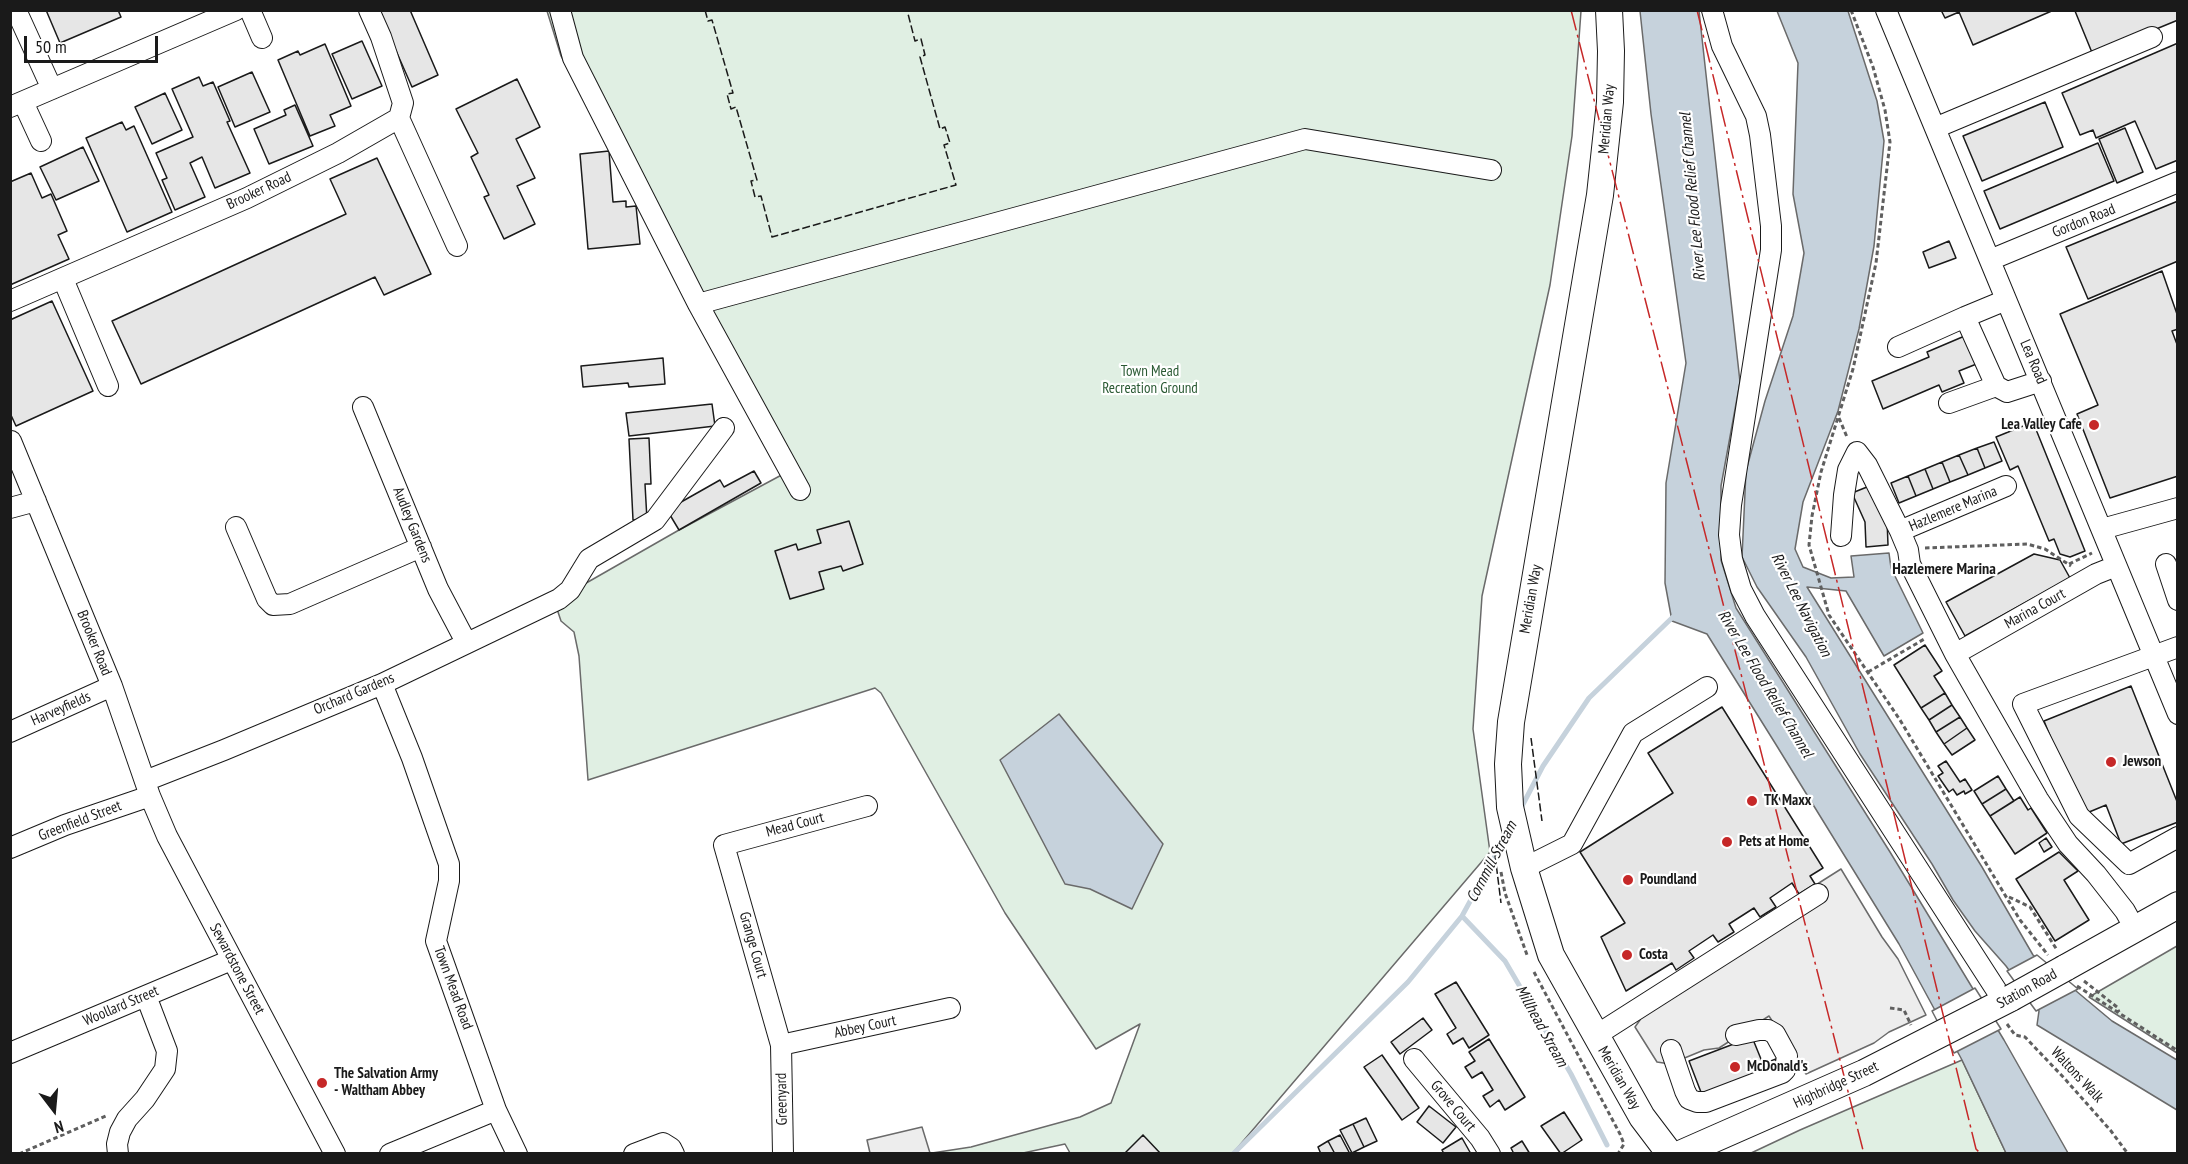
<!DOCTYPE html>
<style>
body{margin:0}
#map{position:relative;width:2188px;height:1164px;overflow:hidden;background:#fff;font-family:"PT Sans Narrow",sans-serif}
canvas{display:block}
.frame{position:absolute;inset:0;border:12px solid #1a1a1a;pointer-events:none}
.north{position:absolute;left:24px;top:1080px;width:60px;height:60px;-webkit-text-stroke:4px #fff;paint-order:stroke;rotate:164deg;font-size:16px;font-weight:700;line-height:24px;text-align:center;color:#1a1a1a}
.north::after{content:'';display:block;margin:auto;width:21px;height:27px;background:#1a1a1a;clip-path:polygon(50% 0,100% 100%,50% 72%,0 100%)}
.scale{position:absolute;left:24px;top:36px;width:134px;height:27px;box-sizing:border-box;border:3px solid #1a1a1a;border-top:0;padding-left:8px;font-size:18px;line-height:21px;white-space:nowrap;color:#1a1a1a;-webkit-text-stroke:4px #fff;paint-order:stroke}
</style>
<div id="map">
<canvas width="2188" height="1164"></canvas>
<div class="frame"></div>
<div class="north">N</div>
<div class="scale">50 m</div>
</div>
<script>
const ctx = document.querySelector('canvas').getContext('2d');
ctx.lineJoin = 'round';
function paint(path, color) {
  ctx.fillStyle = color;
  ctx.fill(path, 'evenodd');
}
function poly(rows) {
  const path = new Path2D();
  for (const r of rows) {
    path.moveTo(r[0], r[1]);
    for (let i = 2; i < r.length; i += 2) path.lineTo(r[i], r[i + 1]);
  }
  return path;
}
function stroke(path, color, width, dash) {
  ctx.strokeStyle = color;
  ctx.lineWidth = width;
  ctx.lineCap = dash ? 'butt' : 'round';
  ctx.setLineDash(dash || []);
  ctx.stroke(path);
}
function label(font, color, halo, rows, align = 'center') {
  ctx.font = font + ' "PT Sans Narrow",sans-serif';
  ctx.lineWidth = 4.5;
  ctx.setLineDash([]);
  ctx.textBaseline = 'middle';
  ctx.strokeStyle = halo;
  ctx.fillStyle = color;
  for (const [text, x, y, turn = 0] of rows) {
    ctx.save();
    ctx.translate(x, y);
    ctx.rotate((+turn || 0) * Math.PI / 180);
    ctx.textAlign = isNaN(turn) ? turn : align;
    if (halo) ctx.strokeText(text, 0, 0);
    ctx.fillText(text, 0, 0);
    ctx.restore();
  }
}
const green = poly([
 [547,11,1581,11,1572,136,1550,285,1482,596,1473,729,1490,852,1233,1153,1070,1153,1065,1144,1023,1153,932,1153,971,1147,1080,1117,1111,1103,1140,1024,1096,1049,1005,913,881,693,875,688,588,780,579,656,574,632,561,621,557,609,581,586,679,530,789,471,561,56,547,11],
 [2177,946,2177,1053,2089,997,2177,946],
 [1962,1060,2006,1153,1749,1154,1800,1130,1962,1060]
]);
paint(green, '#e0efe3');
stroke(green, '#6a6a6a', 1.5);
const parking = poly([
 [1841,869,1882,937,1898,959,1926,1015,1889,1032,1874,1043,1806,1074,1769,1016,1719,1048,1704,1050,1670,1064,1657,1062,1635,1027,1640,1020,1631,1002,1841,869],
 [922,1127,930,1153,870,1153,867,1140,922,1127]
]);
paint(parking, '#ededed');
stroke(parking, '#6a6a6a', 1.5);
const water = poly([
 [1640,11,1699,11,1740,382,1721,486,1721,560,1736,608,1890,852,2004,1040,2068,1153,2006,1153,1962,1060,1899,944,1775,743,1707,634,1672,621,1665,583,1666,483,1686,363,1651,114,1640,11],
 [1777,11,1848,11,1877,101,1884,141,1874,246,1859,329,1838,411,1803,502,1795,549,1803,567,1831,578,1854,577,1851,556,1889,553,1891,568,1923,633,1884,656,1846,591,1807,587,1982,867,2033,955,2112,1021,2177,1060,2177,1110,2037,1025,2039,1011,2006,966,1975,931,1953,900,1932,864,1860,754,1806,657,1757,587,1742,557,1746,471,1765,401,1793,316,1804,253,1793,194,1798,63,1777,11],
 [1059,714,1163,844,1132,909,1090,889,1065,884,1000,760,1059,714]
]);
paint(water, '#c6d2dc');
stroke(water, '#6a6a6a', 1.5);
const pier = poly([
 [2037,955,2078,989,2036,1011,2007,971,2037,955],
 [1975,988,2001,1029,1954,1053,1932,1011,1975,988]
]);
paint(pier, '#fff');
stroke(pier, '#6a6a6a', 1.5);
stroke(poly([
 [1520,810,1543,766,1589,698,1675,615],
 [1462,916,1505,961,1571,1074,1607,1145],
 [1233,1154,1408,982,1462,916,1507,834]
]), '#c6d2dc', 5);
const building = poly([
 [46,10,118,10,121,17,60,43,46,10],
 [378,10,410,10,438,75,412,87,378,10],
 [1941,10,2054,10,1973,45,1959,12,1945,18,1941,10],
 [2178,10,2178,20,2093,55,2075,11,2178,10],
 [362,41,382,86,352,99,332,54,362,41],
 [2178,43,2178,160,2156,169,2135,121,2096,138,2093,130,2080,135,2062,93,2178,43],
 [325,44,351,106,330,115,335,126,310,136,278,60,298,51,300,55,325,44],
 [252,72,270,112,235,127,218,87,252,72],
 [199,77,203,86,213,82,230,121,227,122,250,173,215,188,202,157,190,163,205,197,175,210,162,180,167,178,156,153,193,137,172,89,199,77],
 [517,79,540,127,516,139,535,178,517,186,535,224,504,239,484,197,489,195,471,157,478,153,456,109,517,79],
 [165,93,182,130,152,144,135,107,165,93],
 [2045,102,2063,147,1982,181,1963,136,2045,102],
 [295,105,313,146,269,164,254,129,286,115,284,110,295,105],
 [122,122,126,130,134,126,172,212,127,232,86,138,122,122],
 [2125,128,2143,172,2117,183,2099,139,2125,128],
 [2098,143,2114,181,2000,229,1984,191,2098,143],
 [83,147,99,181,56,200,40,167,83,147],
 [609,151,613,202,626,201,626,207,636,206,640,244,588,249,580,154,609,151],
 [377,158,431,274,384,295,375,277,141,384,112,321,346,214,330,179,377,158],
 [31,173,42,198,51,194,67,231,58,235,69,259,10,285,10,182,31,173],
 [2178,201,2178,261,2088,299,2066,247,2178,201],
 [1949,241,1956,258,1929,268,1923,252,1949,241],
 [2162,271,2178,317,2178,329,2172,331,2178,347,2178,476,2110,498,2077,414,2098,405,2060,314,2162,271],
 [52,301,93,391,16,426,10,413,10,320,52,301],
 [1967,335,1979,363,1959,371,1964,383,1942,392,1939,385,1883,409,1872,381,1929,357,1927,352,1967,335],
 [663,358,665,384,629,387,628,383,583,387,581,366,663,358],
 [712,404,715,426,629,436,626,413,712,404],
 [2033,422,2085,551,2070,557,2060,554,2054,539,2049,541,2018,466,2010,470,1996,437,2033,422],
 [649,438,651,484,645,484,647,520,633,520,629,439,649,438],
 [1994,442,2002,461,1985,468,1977,448,1994,442],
 [1977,448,1985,468,1968,475,1959,455,1977,448],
 [1959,455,1968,475,1950,482,1942,462,1959,455],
 [1942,462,1950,482,1933,489,1925,469,1942,462],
 [1925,469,1933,489,1916,496,1908,476,1925,469],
 [754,471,761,483,679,530,667,510,720,480,724,487,754,471],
 [1908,476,1916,496,1899,503,1891,483,1908,476],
 [1872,485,1887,519,1888,545,1866,547,1865,522,1852,493,1872,485],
 [849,521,863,564,843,571,841,566,819,572,824,589,790,599,775,551,796,544,798,550,821,543,817,530,849,521],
 [2034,554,2060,560,2070,578,1965,636,1946,602,2034,554],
 [1925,645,1942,671,1934,676,1945,693,1921,708,1894,665,1925,645],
 [2131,686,2178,804,2178,822,2121,844,2106,805,2082,815,2044,721,2131,686],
 [1945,693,1952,705,1929,720,1921,708,1945,693],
 [1952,705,1960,717,1936,732,1929,720,1952,705],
 [1722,707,1823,868,1810,876,1815,884,1799,894,1792,883,1770,898,1776,907,1760,917,1754,908,1729,924,1734,932,1718,942,1713,935,1689,951,1694,958,1676,970,1672,963,1626,991,1601,937,1625,923,1580,852,1673,793,1648,753,1722,707],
 [1960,717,1967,728,1944,744,1936,732,1960,717],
 [1967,728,1975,740,1952,755,1944,744,1967,728],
 [1946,761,1960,782,1965,779,1972,790,1965,794,1964,791,1957,795,1953,789,1949,792,1938,776,1943,773,1938,766,1946,761],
 [1998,776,2006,789,1982,804,1974,791,1998,776],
 [2006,789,2014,801,1990,816,1982,804,2006,789],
 [2020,797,2028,810,2031,808,2047,833,2015,854,1990,816,2020,797],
 [2046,838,2052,847,2044,852,2039,843,2046,838],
 [2059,852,2078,871,2064,880,2089,920,2055,941,2016,879,2059,852],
 [1456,982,1489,1035,1469,1048,1463,1038,1453,1044,1447,1034,1456,1028,1435,994,1456,982],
 [1423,1018,1432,1030,1400,1054,1391,1042,1423,1018],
 [1752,1037,1763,1064,1776,1059,1780,1070,1704,1100,1689,1061,1752,1037],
 [1489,1039,1525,1097,1505,1110,1499,1100,1490,1107,1483,1096,1493,1090,1482,1072,1472,1078,1465,1067,1475,1061,1469,1052,1489,1039],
 [1382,1055,1419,1108,1402,1120,1364,1067,1382,1055],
 [1429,1106,1456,1127,1443,1143,1417,1122,1429,1106],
 [1564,1112,1582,1140,1561,1154,1541,1126,1564,1112],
 [1366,1118,1377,1141,1364,1147,1353,1124,1366,1118],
 [1353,1124,1364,1147,1352,1153,1340,1130,1353,1124],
 [1143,1135,1161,1154,1124,1154,1143,1135],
 [1340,1135,1350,1154,1335,1154,1328,1141,1340,1135],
 [1462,1138,1471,1154,1444,1154,1442,1150,1462,1138],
 [1328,1141,1335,1154,1321,1154,1318,1147,1328,1141],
 [1522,1141,1530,1154,1514,1154,1511,1148,1522,1141]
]);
paint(building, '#e6e6e6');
stroke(building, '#1a1a1a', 1.5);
const minor = poly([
 [16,10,52,89],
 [250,10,262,38],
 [560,10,573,58,698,304,800,490],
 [1712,10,1722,46,1756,116,1760,135,1771,226,1771,250,1731,505,1729,535,1732,559,1741,589,1755,616,2004,1002],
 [1886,10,2178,714],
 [23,102,41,141],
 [10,107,236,10],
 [399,118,457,246],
 [1935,128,2152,37],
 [1990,260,2178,182],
 [63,279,108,386],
 [10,301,247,198,338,153,399,118,403,103,381,37,369,10],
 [698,304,1305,139,1491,170],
 [1965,317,2006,300],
 [1898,347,1965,317,1996,386,2007,392,2041,381],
 [1949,403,1996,386],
 [363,407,438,589,466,642],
 [11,441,112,686,150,796,167,836,335,1154],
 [2006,486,1900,531,1908,550,1910,564,1955,654,2038,799,2068,844,2096,874,2125,911,2135,929],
 [10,508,36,501],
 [236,527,267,599,273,605,290,604,421,547],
 [2102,529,2178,508],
 [1841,536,1844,495,1848,470,1857,452,1867,465,1900,531],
 [2166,564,2178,600],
 [2178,647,2023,704,2079,816,2129,864,2178,837],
 [1955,654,2096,574,2116,566],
 [382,684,412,758,449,864,449,881,436,941,496,1110,517,1154],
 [10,732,112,686],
 [145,781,224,750,382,684,559,599,570,590,589,559,655,520,724,428],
 [10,848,65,825,150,796],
 [1524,868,1572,844,1633,733,1707,687],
 [1595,1036,1818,894],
 [781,1045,950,1008],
 [1671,1050,1685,1091,1689,1099,1697,1102,1706,1102,1782,1073,1785,1070,1787,1056,1775,1034,1768,1030,1759,1030,1736,1035],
 [10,1053,231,960],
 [1414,1059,1480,1138,1490,1154],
 [118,1154,117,1144,120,1132,127,1119,145,1099,165,1069,167,1051,146,996],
 [390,1154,496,1110],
 [634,1154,663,1143,671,1148,674,1154],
 [783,1154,781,1045,724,845,867,806]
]);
const major = poly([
 [1609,10,1611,51,1610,102,1600,195,1511,722,1508,764,1510,807,1524,868,1551,955,1642,1117,1670,1154],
 [2065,968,2178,905],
 [1680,1154,1864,1073,2011,998]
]);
stroke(minor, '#1a1a1a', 22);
stroke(major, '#1a1a1a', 28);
stroke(poly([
 [1851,10,1873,67,1885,110,1890,142,1876,263,1853,369,1821,472,1812,516,1809,545,1829,615,1900,720,2020,920,2048,955],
 [1839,418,1847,437],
 [1925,548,2027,544,2045,549,2071,566],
 [2069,564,2092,553],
 [1868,672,1926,638],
 [1501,872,1505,893,1527,955],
 [2009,897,2030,907,2057,950],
 [1534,972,1620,1134,1624,1144,1618,1154],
 [2084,981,2117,1007,2119,1012],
 [2077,986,2178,1051],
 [1890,1008,1904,1010,1911,1025],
 [2007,1024,2015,1035,2025,1037,2065,1079,2111,1131,2128,1154],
 [19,1154,108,1115]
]), '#5f5f5f', 3, [4.5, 3]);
stroke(minor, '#fff', 20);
stroke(major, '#fff', 26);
const majorBridge = poly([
 [2011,998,2065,968]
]);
stroke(majorBridge, '#1a1a1a', 28, []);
stroke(majorBridge, '#fff', 26);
stroke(poly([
 [705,10,708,21,712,20,733,93,727,94,731,109,736,107,757,180,751,181,755,197,761,196,772,237,956,185,944,145,950,143,945,127,940,129,920,57,925,55,921,39,915,41,907,10],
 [1531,738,1542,821],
 [1495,855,1501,903]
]), '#1a1a1a', 1.5, [8, 3]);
stroke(poly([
 [1571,10,1864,1154],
 [1697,10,1976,1149,1981,1154]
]), '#c62828', 1.5, [21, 4.5, 3, 4.5]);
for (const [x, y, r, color] of [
 [2094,425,6,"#c62828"],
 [2111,762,6,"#c62828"],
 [1752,801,6,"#c62828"],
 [1727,842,6,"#c62828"],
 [1628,880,6,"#c62828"],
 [1627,955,6,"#c62828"],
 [1735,1067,6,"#c62828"],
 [322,1083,6,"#c62828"]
]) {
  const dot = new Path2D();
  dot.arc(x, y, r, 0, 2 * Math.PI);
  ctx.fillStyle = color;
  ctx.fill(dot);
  stroke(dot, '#fff', 2);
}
label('15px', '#1a1a1a', '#fff', [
 ["Meridian Way",1607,119,-85],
 ["Brooker Road",259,191,-25],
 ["Gordon Road",2084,221,-22],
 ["Lea Road",2033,362,67],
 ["Hazlemere Marina",1953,509,-23],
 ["Audley Gardens",412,525,68],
 ["Meridian Way",1531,599,-80],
 ["Marina Court",2035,609,-29],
 ["Brooker Road",94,643,68],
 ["Orchard Gardens",354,694,-23],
 ["Harveyfields",61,709,-24],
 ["Greenfield Street",80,821,-21],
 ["Mead Court",795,825,-15],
 ["Grange Court",753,945,74],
 ["Sewardstone Street",237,969,62],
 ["Town Mead Road",453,988,70],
 ["Station Road",2027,989,-29],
 ["Woollard Street",121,1006,-23],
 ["Abbey Court",865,1027,-12],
 ["Waltons Walk",2077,1075,47],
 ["Meridian Way",1619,1078,60],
 ["Highbridge Street",1836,1085,-25],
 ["Greenyard",782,1099,-91],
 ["Grove Court",1453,1106,50]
]);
label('15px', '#2b5a34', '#fff', [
 ["Town Mead",1150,372],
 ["Recreation Ground",1150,389]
]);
label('bold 15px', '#1a1a1a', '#fff', [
 ["Lea Valley Cafe",2082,425,"right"],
 ["Jewson",2123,762],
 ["TK Maxx",1764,801],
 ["Pets at Home",1739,842],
 ["Poundland",1640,880],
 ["Costa",1639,955],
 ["McDonald's",1747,1067],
 ["The Salvation Army",334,1074],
 ["- Waltham Abbey",334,1091]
], 'left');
label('italic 16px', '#1a1a1a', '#fff', [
 ["River Lee Flood Relief Channel",1693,197,-95],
 ["River Lee Navigation",1801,605,63],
 ["River Lee Flood Relief Channel",1765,684,59],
 ["Cornmill Stream",1492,862,-62],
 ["Millhead Stream",1541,1026,61]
]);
label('bold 16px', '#1a1a1a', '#fff', [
 ["Hazlemere Marina",1944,569]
]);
</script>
